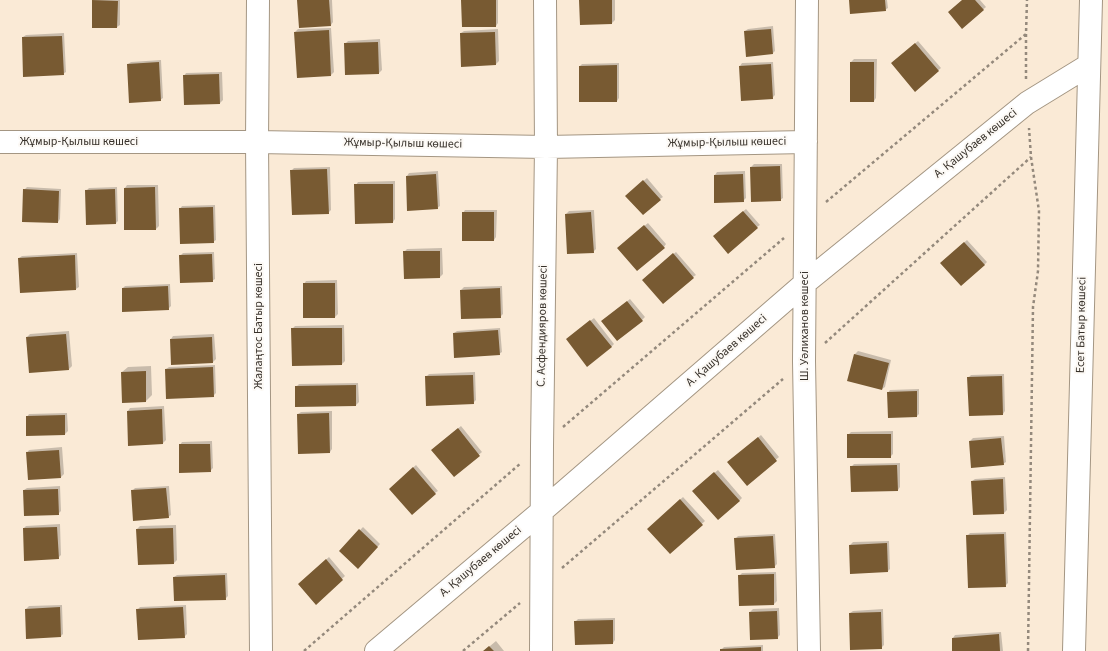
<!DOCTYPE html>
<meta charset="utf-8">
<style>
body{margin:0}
canvas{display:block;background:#faead6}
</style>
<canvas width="1108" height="651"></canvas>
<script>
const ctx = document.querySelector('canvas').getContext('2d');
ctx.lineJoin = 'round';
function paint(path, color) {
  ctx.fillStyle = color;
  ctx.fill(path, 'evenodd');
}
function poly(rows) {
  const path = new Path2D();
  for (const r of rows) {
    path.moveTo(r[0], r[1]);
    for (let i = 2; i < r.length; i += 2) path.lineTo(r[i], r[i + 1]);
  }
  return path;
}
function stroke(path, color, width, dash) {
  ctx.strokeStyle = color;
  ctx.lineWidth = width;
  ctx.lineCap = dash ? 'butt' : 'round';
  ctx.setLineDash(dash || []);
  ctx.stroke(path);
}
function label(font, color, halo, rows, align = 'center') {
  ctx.font = font + ' "Source Sans 3",sans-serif';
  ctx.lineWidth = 4;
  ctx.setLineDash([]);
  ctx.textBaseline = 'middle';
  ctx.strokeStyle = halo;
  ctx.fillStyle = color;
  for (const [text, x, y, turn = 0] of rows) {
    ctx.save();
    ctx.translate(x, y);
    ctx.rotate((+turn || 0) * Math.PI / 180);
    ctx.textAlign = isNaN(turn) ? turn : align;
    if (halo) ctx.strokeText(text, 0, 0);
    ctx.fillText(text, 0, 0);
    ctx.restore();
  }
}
paint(poly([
 [94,0,120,0,120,25,117,27,93,1],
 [298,0,332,0,333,22,331,25],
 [462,0,498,0,498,23,496,26],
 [580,0,615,0,615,20,612,23,581,24],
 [850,0,887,0,888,8,885,10],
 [963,0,980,0,986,7,962,28],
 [773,26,775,51,773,53,745,31,748,29],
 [331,28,334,72,331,75,295,32,298,29],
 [498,29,499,61,496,64,462,65,461,33,464,31],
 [64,33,66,72,63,74,23,37,26,35],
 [380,39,382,70,379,73,345,44,348,41],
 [918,41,941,68,915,90,895,61],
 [854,59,877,59,876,98,874,101,851,101,851,62],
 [161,60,163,98,160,100,128,64,131,62],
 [773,62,775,95,772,98,742,100,740,66,742,63],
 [619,63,619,98,617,101,580,66,582,64],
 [222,72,223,100,220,103,184,76,186,73],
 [754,164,782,164,783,198,780,200,751,167],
 [330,167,331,210,328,213,291,171,294,168],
 [438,171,440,206,437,208,408,210,407,176,409,173],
 [745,171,746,198,743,201,715,175,717,172],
 [647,178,663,197,660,199,629,193],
 [395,181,395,219,393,222,356,185,358,182],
 [127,185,158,185,159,226,156,229,125,188],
 [27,187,61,189,60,219,58,222,24,190],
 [117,187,118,221,116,223,86,191,89,188],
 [215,205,216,240,213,242,180,209,182,206],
 [746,209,760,225,757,227,717,234],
 [465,210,497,210,496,237,494,240,463,213],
 [594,210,596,249,593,252,566,214,569,211],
 [648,223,666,244,664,247,621,245],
 [967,240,987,262,984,265,944,260],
 [442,248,443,274,440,277,404,252,407,249],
 [214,252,215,279,212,281,180,256,183,253],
 [676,252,696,275,693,277,646,277],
 [77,253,79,287,76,289,19,258,22,256],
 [337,280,338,314,335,317,304,284,306,281],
 [170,284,171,306,168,309,123,288,125,286],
 [502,286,503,314,500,317,461,290,464,287],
 [630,299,645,317,642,320,605,319],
 [594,318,614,344,611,347,570,337],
 [344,325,345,361,342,364,292,329,295,326],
 [500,328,502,352,499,354,454,333,457,331],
 [69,331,72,366,69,369,27,337,30,334],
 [214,334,216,359,213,362,172,364,171,339,173,336],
 [858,351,891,360,885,387,882,389,849,381,855,354],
 [215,365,216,393,213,396,166,369,169,367],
 [151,366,152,395,146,401,122,372,128,367],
 [475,372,476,400,473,403,426,377,429,374],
 [1004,374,1005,411,1003,414,968,378,971,375],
 [358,383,359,402,356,405,296,387,299,384],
 [919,389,919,414,917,416,888,393,890,390],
 [164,406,166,440,163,443,129,445,128,411,130,408],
 [332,411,332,449,330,452,298,414,301,412],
 [67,413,68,431,65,434,27,417,29,414],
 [461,426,482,452,454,476,435,447],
 [893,431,893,454,890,457,848,435,851,432],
 [761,435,779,457,747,485,731,460],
 [1004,436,1006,462,1003,464,970,441,973,438],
 [212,441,213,468,210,471,180,445,182,442],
 [62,447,64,474,61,477,27,453,29,450],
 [900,463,900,487,898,490,851,467,854,464],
 [416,465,438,491,435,493,393,486],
 [718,470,742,498,739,501,696,488],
 [1005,477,1007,510,1004,513,974,514,972,481,975,479],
 [60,486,61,511,58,514,24,490,27,488],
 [169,486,171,515,168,517,132,491,135,488],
 [683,497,705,521,670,553,648,529],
 [60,524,61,555,58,558,24,528,26,526],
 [176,525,177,560,174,563,137,529,140,526],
 [363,527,380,544,358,568,340,551],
 [1006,532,1008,583,1005,586,967,536,970,533],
 [775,534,777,564,774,567,735,539,738,536],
 [889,541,890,569,888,571,850,545,853,542],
 [329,557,345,576,316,603,299,584],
 [776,572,777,601,774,604,739,576,742,573],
 [227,573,228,596,225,599,174,577,177,575],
 [62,605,63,634,61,636,26,609,29,606],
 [186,605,187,634,184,637,137,610,140,607],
 [779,608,780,635,777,638,750,612,753,609],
 [883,609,884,645,881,648,850,613,853,611],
 [615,618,615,640,613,643,575,622,578,619],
 [1001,632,1003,651,953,651,953,638,955,635],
 [496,641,504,651,484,651],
 [763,645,763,651,721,651,721,650,724,647]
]), '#0003');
paint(poly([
 [92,0,118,1,117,28,92,28],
 [297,0,329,0,331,26,299,28],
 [461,0,496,0,496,27,462,27],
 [579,0,612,0,612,24,580,25],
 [849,0,885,0,886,11,850,14],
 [962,0,975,0,984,10,962,29,948,12],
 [771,29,773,54,746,57,744,31],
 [329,30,331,76,297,78,294,32],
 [495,32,496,65,461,67,460,33],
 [62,36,64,75,23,77,22,37],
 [378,42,379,74,345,75,344,43],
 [915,43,939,71,915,92,891,63],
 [159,62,161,101,129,103,127,64],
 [850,62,874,62,874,102,850,102],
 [771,64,773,99,741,101,739,66],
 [617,65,617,102,579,102,579,66],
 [219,74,220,104,184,105,183,75],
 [780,166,781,201,751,202,750,167],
 [327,169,329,214,292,215,290,170],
 [436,174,438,209,407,211,406,176],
 [743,174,744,202,714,203,714,175],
 [643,180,661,200,643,215,625,196],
 [354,184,393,184,393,223,355,224],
 [155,187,156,230,124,230,124,188],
 [23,189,59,191,58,223,22,222],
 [115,189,116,224,86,225,85,190],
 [213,207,214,243,180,244,179,208],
 [743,211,758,228,728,254,713,236],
 [462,212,494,212,494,241,462,241],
 [591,212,594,253,567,254,565,214],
 [644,225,665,248,637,271,617,248],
 [964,242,985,265,961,286,940,263],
 [403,251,440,251,440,278,404,279],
 [673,253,694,278,663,304,642,280],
 [212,254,213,282,180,283,179,255],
 [75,255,76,290,20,293,18,258],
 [303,283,335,283,335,318,303,318],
 [168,286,169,310,122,312,122,288],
 [500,288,501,318,461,319,460,290],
 [627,301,643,321,617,341,601,321],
 [590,320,612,347,587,367,566,339],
 [291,328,342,328,342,365,292,366],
 [498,330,500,355,454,358,453,333],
 [66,334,69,370,29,373,26,337],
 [212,337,213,363,171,365,170,339],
 [854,354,889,363,882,390,847,381],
 [213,367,214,397,166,399,165,369],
 [146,371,146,402,122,403,121,372],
 [473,375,474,404,426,406,425,376],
 [1002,376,1003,415,969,416,967,377],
 [356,385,356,406,295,407,295,386],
 [917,391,917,417,888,418,887,392],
 [162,409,163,444,128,446,127,411],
 [329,413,330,453,298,454,297,414],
 [65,415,65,435,26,436,26,416],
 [458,428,480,456,454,477,431,450],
 [847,434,891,434,891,458,847,458],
 [758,437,777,461,747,486,727,462],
 [1001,438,1004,465,971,468,969,441],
 [179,444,210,444,211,472,179,473],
 [59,450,61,478,28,480,26,452],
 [897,465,898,491,851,492,850,466],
 [413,467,436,494,412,515,389,489],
 [714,472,740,501,718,520,692,491],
 [1003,479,1004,514,973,515,971,481],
 [166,488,169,518,133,521,131,490],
 [58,489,59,515,24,516,23,490],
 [680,499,703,525,670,554,647,529],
 [57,527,59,559,24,561,23,528],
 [173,528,174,564,138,565,136,529],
 [359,529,378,547,358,569,339,551],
 [1004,534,1006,587,968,588,966,535],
 [773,536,775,568,736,570,734,538],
 [887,543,888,572,850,574,849,545],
 [326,559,343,580,316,605,298,584],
 [774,574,774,605,739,606,738,575],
 [225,575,226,600,174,601,173,577],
 [60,607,61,637,26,639,25,609],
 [183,607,185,638,138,640,136,609],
 [777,611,778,639,750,640,749,612],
 [881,612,882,649,850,650,849,613],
 [613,620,613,644,575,645,574,621],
 [999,634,1000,651,952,651,952,638],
 [489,646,494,651,483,651],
 [761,647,761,651,720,651,720,649]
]), '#785a32');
const minor = poly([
 [258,0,257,142,261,651],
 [807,0,804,361,809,651],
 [0,142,257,142,546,147,806,142],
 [376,651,542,511,805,283,1027,103,1089,65],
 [541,651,542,446,546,147,545,0],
 [1074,651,1091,0]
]);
stroke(minor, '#a49683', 24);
stroke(poly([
 [1026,79,1026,34,1027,0],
 [826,202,1026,34],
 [825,343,1031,157],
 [563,427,784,238],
 [562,568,783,379],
 [304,651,521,463],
 [463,651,520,603],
 [1028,651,1033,307,1038,271,1039,211,1031,157,1029,128]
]), '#94897c', 2.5, [3, 3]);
stroke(minor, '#fff', 22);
label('12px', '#37312a', '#fcf9f5', [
 ["Жұмыр-Қылыш көшесі",79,142],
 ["Жұмыр-Қылыш көшесі",727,143,-1],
 ["Жұмыр-Қылыш көшесі",403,144,1],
 ["А. Қашубаев көшесі",976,144,-39],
 ["Есет Батыр көшесі",1082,325,-89],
 ["Жалаңтос Батыр көшесі",259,326,-90],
 ["С. Асфендияров көшесі",543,326,-89],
 ["Ш. Уәлиханов көшесі",805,326,-90],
 ["А. Қашубаев көшесі",727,351,-41],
 ["А. Қашубаев көшесі",481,562,-40]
]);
</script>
